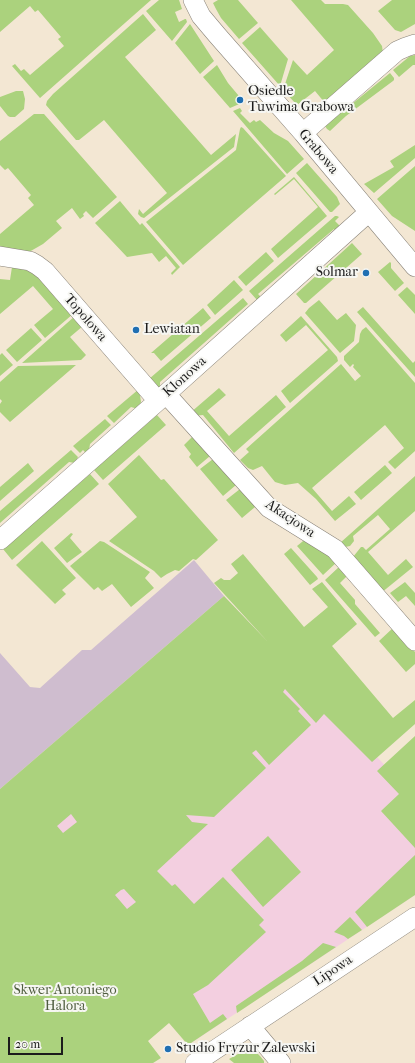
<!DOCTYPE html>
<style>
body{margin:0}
#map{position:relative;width:415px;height:1063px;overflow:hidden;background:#f3e7d3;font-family:"IM FELL French Canon",serif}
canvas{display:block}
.scale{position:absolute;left:8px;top:1037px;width:55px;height:18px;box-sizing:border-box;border:2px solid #1c1c1c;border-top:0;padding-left:5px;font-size:12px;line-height:14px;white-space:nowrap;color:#1c1c1c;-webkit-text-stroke:3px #f6f6f2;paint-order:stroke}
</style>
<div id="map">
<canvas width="415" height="1063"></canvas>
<div class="scale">20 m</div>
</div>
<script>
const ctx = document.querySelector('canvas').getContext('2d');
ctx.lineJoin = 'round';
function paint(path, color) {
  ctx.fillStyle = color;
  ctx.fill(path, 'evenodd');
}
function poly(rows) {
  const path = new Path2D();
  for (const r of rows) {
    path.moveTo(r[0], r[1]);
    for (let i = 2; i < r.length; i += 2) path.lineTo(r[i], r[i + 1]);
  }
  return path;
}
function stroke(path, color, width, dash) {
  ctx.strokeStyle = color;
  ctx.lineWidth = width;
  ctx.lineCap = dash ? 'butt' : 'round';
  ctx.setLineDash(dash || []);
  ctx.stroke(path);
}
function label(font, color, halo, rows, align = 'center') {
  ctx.font = font + ' "IM FELL French Canon",serif';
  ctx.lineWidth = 4;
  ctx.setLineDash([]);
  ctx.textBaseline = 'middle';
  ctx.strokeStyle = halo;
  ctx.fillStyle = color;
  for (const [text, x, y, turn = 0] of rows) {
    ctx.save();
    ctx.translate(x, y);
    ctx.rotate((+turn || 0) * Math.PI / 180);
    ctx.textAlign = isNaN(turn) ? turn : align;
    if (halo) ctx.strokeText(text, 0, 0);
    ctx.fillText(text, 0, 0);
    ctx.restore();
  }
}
paint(poly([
 [224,596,415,797,415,895,188,1045,0,789]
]), '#f3cfe0');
paint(poly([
 [194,560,224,596,0,789,0,653,30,687,40,688,82,650,91,650]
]), '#cfbdcf');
paint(poly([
 [0,0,151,0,40,98,12,66,15,64,21,71,24,69,30,75,64,46,58,39,61,37,38,10,35,12,30,6,0,32],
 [159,0,179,0,182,9,175,12,179,22,185,19,186,19,187,22,172,41,146,11],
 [218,0,238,0,258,23,239,39,221,18,216,9,213,3],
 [291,0,321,0,325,4,343,4,348,5,373,33,382,46,383,53,325,103,315,91,297,105,283,90,293,60,307,75,334,50],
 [392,0,415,0,415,24,401,32,395,30,378,11],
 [143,14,156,30,125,57,211,155,236,134,234,147,144,218,141,217,138,214,139,209,143,214,167,193,104,120,79,140,76,140,46,105,47,101,53,94],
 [190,24,214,61,200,74,175,43],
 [260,27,288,59,280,86,242,43],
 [415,55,415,65,413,65,399,77,393,70,410,56],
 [217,65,228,83,244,102,230,108,203,77],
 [390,73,394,78,394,80,393,81,346,116,330,131,327,129,325,126],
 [16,91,23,91,25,99,24,109,15,117,10,117,8,116,0,106,0,97],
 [240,108,242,111,240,113,250,123,254,120,256,122,260,120,274,133,288,141,304,159,287,174,233,111],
 [34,114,44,114,117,197,93,218,86,211,83,214,84,216,80,219,72,208,56,221,62,228,43,244,29,252,0,249,0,234,34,205,28,198,31,195,8,168,5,170,0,165,0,141],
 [241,127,243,128,286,176,183,265,146,222,236,150,240,129],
 [415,145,415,158,374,193,364,184,394,167,390,161],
 [307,163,337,197,340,204,332,212,330,212,296,173],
 [415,166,415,231,392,216,377,199],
 [294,177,327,216,278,258,271,249,318,207,294,179,275,195,274,194],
 [120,201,140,225,142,223,180,267,172,275,171,273,176,268,166,256,159,262,152,253,127,257,95,223],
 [335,216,337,216,339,217,335,221,342,228,337,232,334,229,258,294,261,297,257,300,249,291],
 [352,243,362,254,306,303,304,303,296,294],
 [266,252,274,261,246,286,238,277],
 [390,262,391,263,391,268,404,283,395,291,378,272],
 [12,267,30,271,38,275,73,314,45,338,34,325,53,309,33,286,0,314,0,279,10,280],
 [234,280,243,290,215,315,207,305],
 [407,287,415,295,415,314,398,295],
 [243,298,248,304,160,382,160,389,149,379],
 [319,300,337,320,346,313,356,325,354,341,340,353,305,313,309,308],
 [363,307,413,363,415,361,415,377,357,312],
 [203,308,211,318,161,361,154,353,151,353],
 [75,316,83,326,70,337,86,355,81,360,22,363],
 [301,316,337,357,338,361,290,403,281,391,328,350,306,325,286,342,280,335],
 [366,327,415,383,415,451,395,469,388,462,404,448,385,425,312,488,332,511,349,496,356,504,335,521,316,499,298,483,285,485,275,482,262,466,253,470,248,468,240,460,249,452,246,449,341,364,355,381,361,376,353,367,354,365,353,364,350,367,344,360,344,356,359,342,360,334,362,330],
 [31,328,42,340,17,362,6,350],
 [2,353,13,365,0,376,0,355],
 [76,365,10,422,0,412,0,404,2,401,0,399,0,382,18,366],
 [219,388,226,395,207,411,229,436,276,395,286,407,234,453,203,415,193,416,190,413],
 [139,389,140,395,141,402,138,409,131,407,114,423,107,416],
 [157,415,166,425,103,480,94,470],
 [105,419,111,425,90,444,89,450,86,453,83,450,80,453,73,446],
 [193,436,210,456,197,467,189,457,191,454,184,445],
 [71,450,78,457,75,463,69,462,0,523,0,511],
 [139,455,161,480,164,479,218,540,196,560,193,559,179,571,175,570,167,574,161,578,154,571,109,541,137,517,108,484],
 [213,459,236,485,223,496,200,469],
 [28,463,34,471,0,501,0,487],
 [385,465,392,473,361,500,354,492],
 [90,474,99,484,12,560,3,549],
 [415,476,415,511,368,552,388,575,406,559,413,567,381,593,353,557,361,547,363,547,366,550,390,529,378,515,353,536,354,541,350,546,345,547,340,543],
 [240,489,252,502,255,507,242,518,226,500],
 [71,533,73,534,70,538,82,552,67,563,54,548],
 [308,537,337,562,323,575,297,546],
 [42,541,76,578,62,590,66,594,55,604,16,565],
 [100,541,104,542,150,572,145,578,154,588,131,607,112,584,102,591,98,587,94,590,70,566],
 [291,548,317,577,318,579,310,585,284,554],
 [243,554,304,627,328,607,312,589,322,582,357,624,332,646,393,718,415,700,415,724,372,762,324,714,316,723,285,689,283,692,300,709,298,711,311,725,269,765,256,750,252,753,266,768,214,817,186,815,192,822,208,824,157,871,172,886,175,884,194,904,223,877,264,920,259,925,266,932,208,985,193,994,210,1023,223,1014,227,1019,188,1045,169,1023,148,1041,161,1058,153,1063,0,1063,0,789,224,596,268,642,214,583,221,578,224,580,230,580,238,573,231,564],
 [71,814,77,822,63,833,57,826],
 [124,889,136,902,127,909,115,895,121,890],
 [340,566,348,575,340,583,355,600,355,604,380,633,375,637,325,580],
 [405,582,415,593,415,606,406,596,398,602,390,593],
 [394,627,415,652,415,664,406,672,379,641],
 [415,736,415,848,381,811,399,794,377,771],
 [268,836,301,872,263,907,231,870],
 [415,855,415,895,367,927,355,912],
 [350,917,362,930,348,939,344,936,334,932],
 [323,943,336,947,237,1013,236,1006,302,961],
 [247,1049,253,1049,260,1056,264,1061,264,1063,234,1063,229,1059]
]), '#abd27d');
const street = poly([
 [193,0,201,16,217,35,303,133,415,267],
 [303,133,397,51,406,47,415,44],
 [0,256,30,261,37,265,45,271,158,401],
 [166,394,269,508,335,549,415,641],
 [0,540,158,401,369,212],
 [250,1026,281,1063],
 [195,1063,415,917]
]);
stroke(street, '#888278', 20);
stroke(street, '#fff', 19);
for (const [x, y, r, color] of [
 [240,100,4,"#1f6fb2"],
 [366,273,4,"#1f6fb2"],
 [136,330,4,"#1f6fb2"],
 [168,1049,4,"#1f6fb2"]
]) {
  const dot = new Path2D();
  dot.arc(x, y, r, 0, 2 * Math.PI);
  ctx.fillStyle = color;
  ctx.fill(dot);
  stroke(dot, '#f6f6f2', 1.5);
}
label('14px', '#1c1c1c', '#f6f6f2', [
 ["Osiedle",248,92],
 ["Tuwima Grabowa",248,108],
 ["Solmar",358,273,"right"],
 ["Lewiatan",144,330],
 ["Studio Fryzur Zalewski",176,1049]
], 'left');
label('14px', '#1c1c1c', '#f6f6f2', [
 ["Grabowa",318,152,50],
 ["Topolowa",85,318,49],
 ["Klonowa",185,377,-42],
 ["Akacjowa",290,519,34],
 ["Lipowa",333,971,-34]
]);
label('14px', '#4e5c3e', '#f6f6f2', [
 ["Skwer Antoniego",65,991],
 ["Halora",65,1007]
]);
</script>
